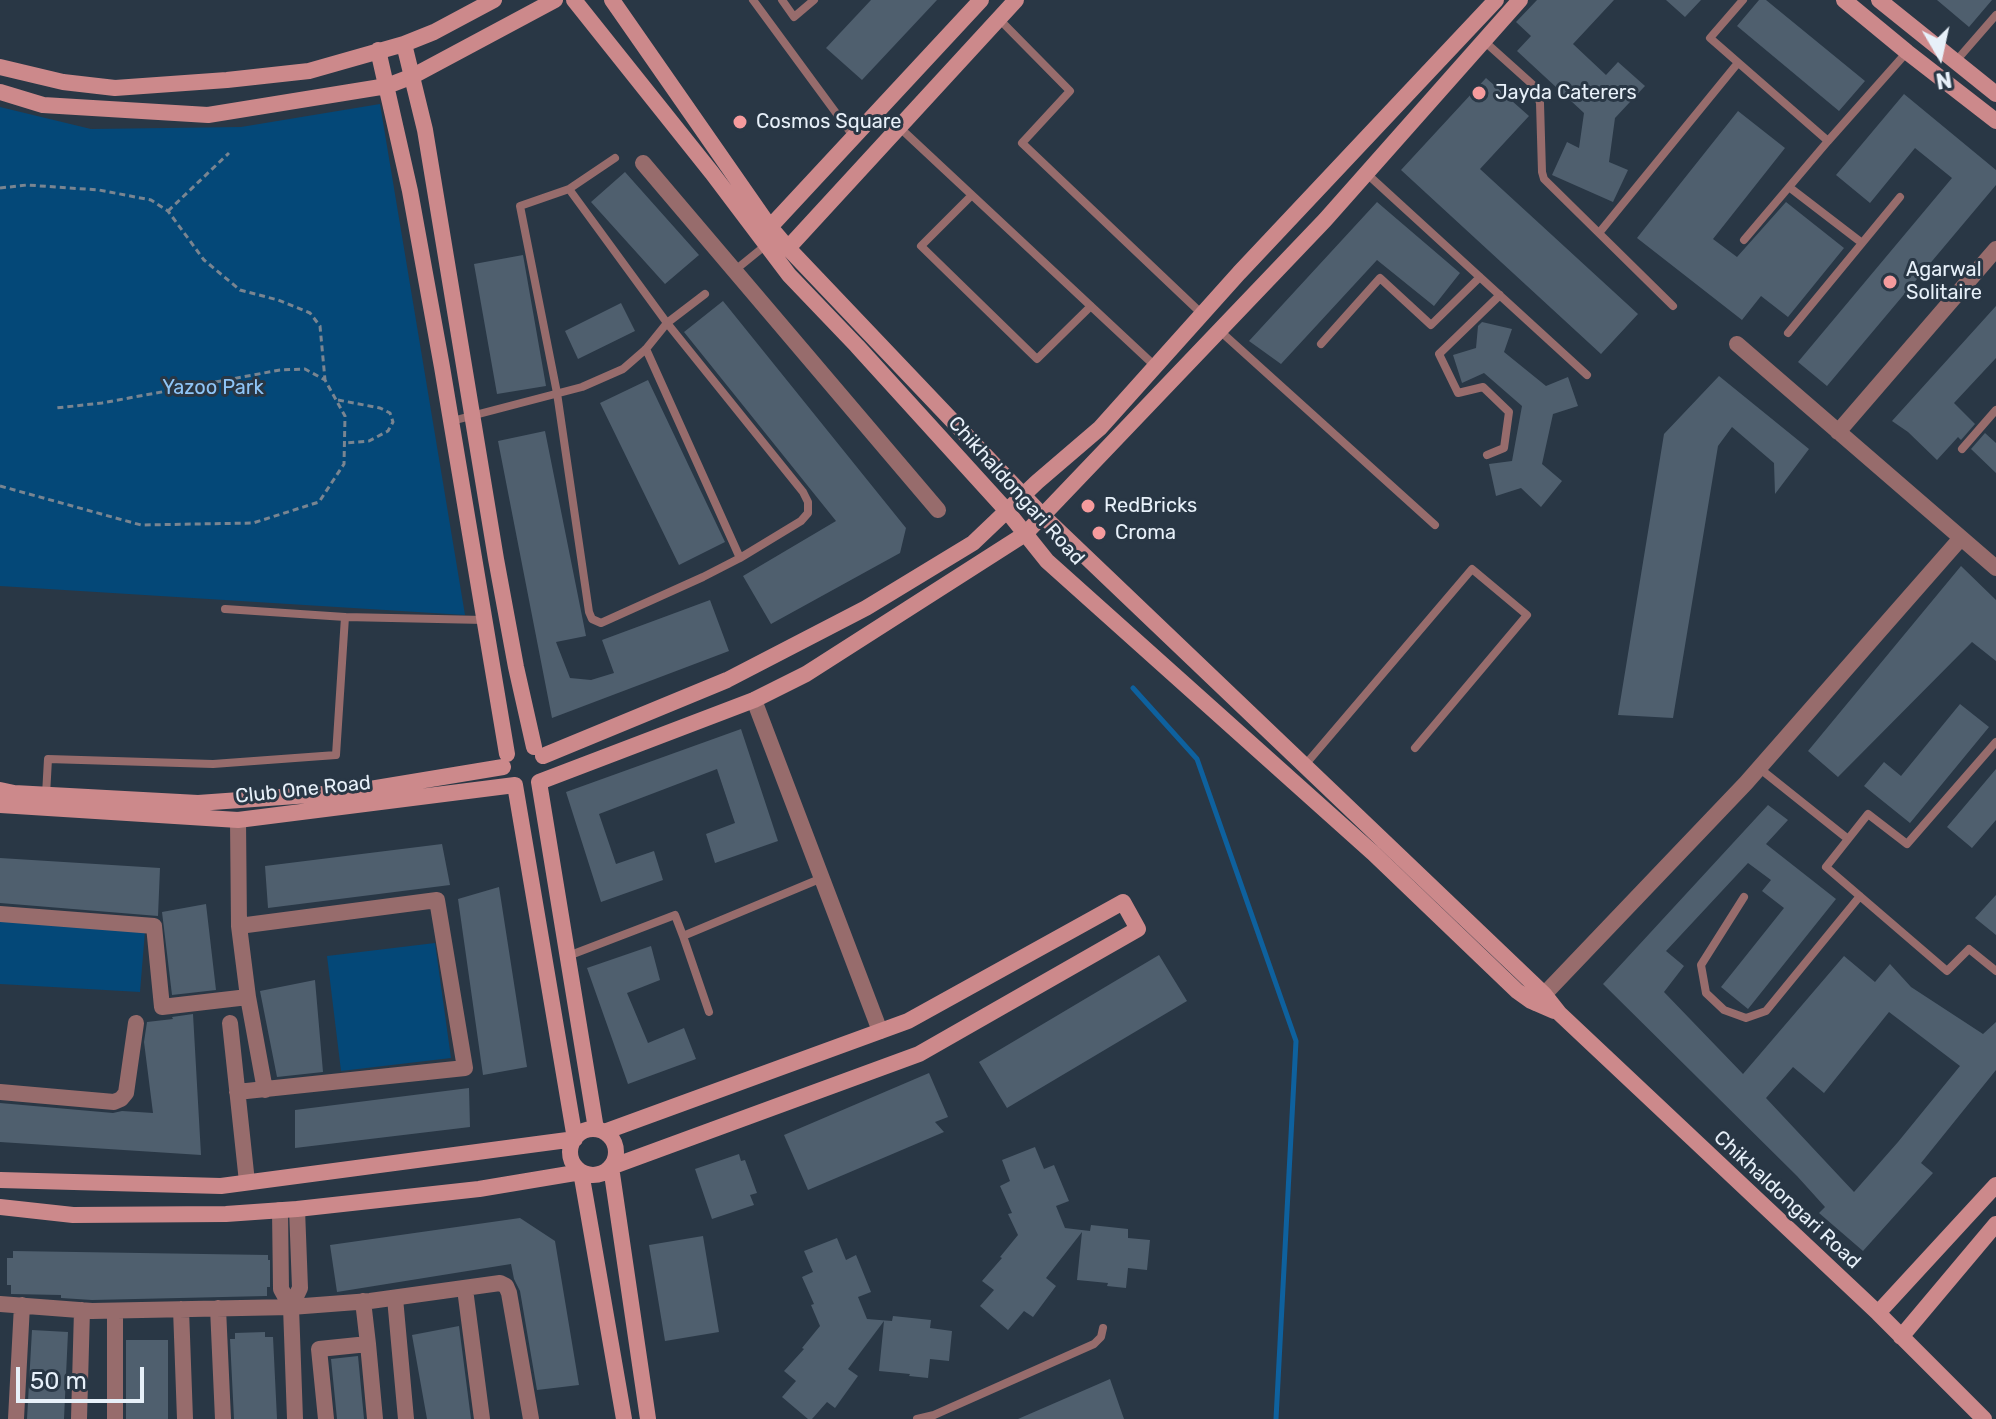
<!DOCTYPE html>
<style>
body{margin:0}
#map{position:relative;width:1996px;height:1419px;overflow:hidden;background:#293745;font-family:Rubik,sans-serif}
canvas{display:block}
.north{position:absolute;left:1900px;top:16px;width:80px;height:80px;-webkit-text-stroke:6px #293745;paint-order:stroke;rotate:171deg;font-size:22px;font-weight:700;line-height:32px;text-align:center;color:#e7f0f9}
.north::after{content:'';display:block;margin:auto;width:28px;height:36px;background:#e7f0f9;clip-path:polygon(50% 0,100% 100%,50% 72%,0 100%)}
.scale{position:absolute;left:16px;top:1367px;width:128px;height:36px;box-sizing:border-box;border:4px solid #e7f0f9;border-top:0;padding-left:10px;font-size:24px;line-height:28px;white-space:nowrap;color:#e7f0f9;-webkit-text-stroke:6px #293745;paint-order:stroke}
</style>
<div id="map">
<canvas width="1996" height="1419"></canvas>
<div class="north">N</div>
<div class="scale">50 m</div>
</div>
<script>
const ctx = document.querySelector('canvas').getContext('2d');
ctx.lineJoin = 'round';
function paint(path, color) {
  ctx.fillStyle = color;
  ctx.fill(path, 'evenodd');
}
function poly(rows) {
  const path = new Path2D();
  for (const r of rows) {
    if (r.length === 3) {
      path.moveTo(r[0] + r[2], r[1]);
      path.arc(r[0], r[1], r[2], 0, 2 * Math.PI);
      continue;
    }
    path.moveTo(r[0], r[1]);
    for (let i = 2; i < r.length; i += 2) path.lineTo(r[i], r[i + 1]);
  }
  return path;
}
function stroke(path, color, width, dash) {
  ctx.strokeStyle = color;
  ctx.lineWidth = width;
  ctx.lineCap = dash ? 'butt' : 'round';
  ctx.setLineDash(dash || []);
  ctx.stroke(path);
}
function label(font, color, halo, rows, align = 'center') {
  ctx.font = font + ' Rubik,sans-serif';
  ctx.lineWidth = 6;
  ctx.setLineDash([]);
  ctx.textBaseline = 'middle';
  ctx.strokeStyle = halo;
  ctx.fillStyle = color;
  for (const [text, x, y, turn = 0] of rows) {
    ctx.save();
    ctx.translate(x, y);
    ctx.rotate((+turn || 0) * Math.PI / 180);
    ctx.textAlign = isNaN(turn) ? turn : align;
    if (halo) ctx.strokeText(text, 0, 0);
    ctx.fillText(text, 0, 0);
    ctx.restore();
  }
}
paint(poly([
 [380,104,465,615,0,586,0,107,91,129,241,127],
 [0,920,145,931,140,992,0,984],
 [435,943,451,1058,341,1071,327,956]
]), '#044878');
stroke(poly([
 [1133,688,1197,759,1296,1041,1276,1419]
]), '#0e619e', 5);
paint(poly([
 [871,0,937,0,862,80,826,48],
 [1537,0,1614,0,1573,44,1606,75,1618,62,1645,86,1615,118,1609,162,1628,170,1613,202,1552,175,1567,142,1579,148,1584,113,1517,51,1531,36,1516,22],
 [1666,0,1701,0,1685,17],
 [1759,0,1766,0,1865,81,1839,111,1737,26],
 [1937,0,1992,0,1969,27],
 [1486,78,1529,116,1480,169,1638,314,1601,354,1401,170],
 [1904,94,1996,170,1996,185,1827,386,1798,362,1952,178,1915,148,1870,203,1836,175],
 [1738,111,1785,148,1713,239,1737,257,1786,202,1844,248,1788,317,1761,296,1742,320,1637,238],
 [625,172,699,255,665,284,591,202],
 [1377,202,1460,273,1434,306,1377,260,1281,364,1249,341],
 [523,255,546,386,497,394,474,264],
 [723,301,906,528,900,553,771,624,743,576,836,521,684,332],
 [621,303,635,331,578,359,565,331],
 [1996,306,1996,358,1954,403,1975,424,1961,440,1958,437,1937,460,1908,432,1892,421],
 [1482,322,1512,329,1504,352,1546,386,1568,377,1578,406,1553,414,1542,464,1562,481,1541,507,1521,488,1496,496,1489,464,1512,461,1522,406,1484,373,1462,383,1453,355,1476,348,1478,326],
 [1719,376,1809,449,1775,494,1774,463,1732,427,1718,446,1673,718,1618,715,1664,434],
 [648,380,725,542,679,565,600,403],
 [545,431,586,636,556,642,570,678,591,680,614,673,602,640,710,600,729,651,552,718,498,441],
 [1985,433,1996,443,1996,473,1971,449],
 [1961,566,1996,600,1996,661,1972,642,1838,777,1808,751],
 [1960,704,1989,727,1910,823,1864,786,1884,762,1901,776],
 [741,729,778,841,715,863,706,834,735,823,717,769,599,814,616,864,654,851,663,880,601,902,566,792],
 [1996,769,1996,820,1972,848,1947,827],
 [1768,805,1788,820,1766,844,1836,899,1748,1009,1721,987,1784,908,1762,891,1771,880,1748,863,1666,951,1684,966,1664,992,1743,1074,1844,956,1875,982,1890,964,1911,987,1983,1034,1996,1022,1996,1070,1921,1163,1933,1173,1863,1251,1819,1213,1825,1207,1797,1176,1603,984],
 [1889,1012,1960,1066,1898,1142,1854,1192,1766,1098,1793,1067,1824,1093],
 [442,844,450,885,268,908,265,866],
 [0,858,160,868,158,916,0,903],
 [499,887,527,1067,483,1075,458,899],
 [1996,895,1996,935,1975,918],
 [206,904,216,990,172,995,162,912],
 [651,946,660,980,627,993,648,1043,684,1028,696,1059,628,1084,587,968],
 [1159,955,1187,1001,1007,1108,979,1062],
 [315,980,323,1072,277,1077,260,991],
 [193,1014,201,1155,0,1142,0,1103,113,1113,122,1111,153,1113,144,1042,147,1022,173,1019,172,1017],
 [929,1073,948,1117,935,1122,944,1132,808,1190,784,1135],
 [469,1088,470,1127,295,1148,295,1110],
 [1035,1147,1044,1169,1054,1165,1069,1201,1056,1206,1065,1228,1090,1231,1091,1225,1128,1229,1128,1238,1150,1240,1147,1270,1128,1268,1126,1288,1107,1286,1108,1283,1077,1280,1082,1232,1046,1278,1056,1286,1033,1317,1024,1311,1008,1330,980,1306,994,1290,982,1281,1002,1258,1000,1257,1018,1235,1008,1214,1012,1213,1000,1186,1010,1181,1002,1160],
 [739,1154,741,1161,745,1160,757,1193,750,1195,754,1205,712,1219,695,1169],
 [520,1218,555,1241,579,1385,537,1390,520,1291,514,1279,511,1264,337,1292,330,1245],
 [703,1236,719,1332,665,1341,649,1245],
 [837,1238,846,1260,856,1255,871,1292,858,1297,867,1319,892,1321,893,1316,931,1320,930,1328,952,1331,949,1361,930,1359,928,1378,909,1376,910,1374,879,1371,884,1321,848,1369,858,1376,835,1408,827,1402,812,1419,808,1419,782,1397,796,1381,784,1371,804,1349,802,1348,820,1326,811,1305,814,1304,802,1277,813,1272,804,1251],
 [13,1251,268,1255,268,1260,270,1260,270,1287,267,1287,267,1296,92,1300,61,1298,61,1295,11,1294,11,1285,7,1285,7,1258,13,1258],
 [459,1326,471,1419,427,1419,412,1335],
 [32,1330,68,1332,64,1419,27,1419],
 [265,1332,265,1337,273,1337,277,1419,234,1419,230,1339,235,1339,235,1333],
 [126,1340,168,1340,168,1419,126,1419],
 [358,1356,364,1419,337,1419,331,1359],
 [1110,1379,1124,1419,1018,1419]
]), '#4f5f6e');
stroke(poly([
 [0,188,27,185,99,190,151,200,168,211,204,260,240,290,278,300,310,313,320,326,325,380],
 [168,211,229,153],
 [338,400,380,408,390,413,393,422,388,431,369,441,345,443],
 [0,486,141,525,253,523,319,502,344,464,345,416,325,380,305,369,280,370,102,403,56,408]
]), '#798591', 3, [6, 4]);
stroke(poly([
 [753,0,853,136],
 [782,0,794,17,814,0],
 [1743,0,1710,38,1828,141],
 [999,19,1070,91,1022,143,1202,314],
 [1484,41,1533,85,1537,94,1540,103,1542,172,1544,179,1673,306],
 [1956,61,1996,15],
 [899,127,1155,366],
 [1366,173,1587,375],
 [1789,187,1862,243],
 [569,189,667,323,803,492,808,502,808,513,801,521,740,558,703,577,601,623,592,619,589,612,557,393,520,206,569,189],
 [569,189,615,158],
 [972,195,921,246,1037,359,1091,306],
 [1599,233,1737,64],
 [1744,240,1828,141,1907,52],
 [734,271,766,245],
 [1220,331,1435,525],
 [1788,333,1900,197],
 [1321,344,1380,278,1431,325,1480,277],
 [646,349,740,558],
 [452,421,582,387,623,369,646,349,667,323,705,294],
 [1962,449,1996,410],
 [1487,455,1504,448,1509,412,1483,387,1458,393,1439,354,1500,295],
 [345,617,484,620],
 [1996,742,1907,844,1868,814,1826,867,1947,971,1969,949,1996,971],
 [1305,765,1472,569,1527,615,1415,748],
 [1759,768,1848,839],
 [46,795,48,759,213,764,336,755,345,617,225,609],
 [1744,897,1701,965,1706,993,1724,1010,1746,1018,1766,1011,1860,896],
 [683,936,709,1012],
 [568,956,675,915,683,936,822,878],
 [917,1419,934,1415,1094,1344,1101,1337,1103,1328]
]), '#976c6c', 8);
stroke(poly([
 [643,163,938,510],
 [1737,344,1996,568],
 [1838,432,1996,249],
 [754,700,880,1031],
 [238,820,239,926,248,997,265,1090],
 [0,914,154,926,162,1007,248,997],
 [1536,1003,1746,783,1961,538],
 [230,1023,247,1182],
 [0,1092,114,1102,121,1099,126,1093,136,1023],
 [237,1092,465,1068,437,900,239,926],
 [280,1210,281,1289,291,1307,300,1288,297,1209],
 [465,1289,482,1419],
 [395,1298,406,1419],
 [0,1304,92,1311,291,1307,370,1301,500,1283,506,1286,509,1293,531,1419],
 [291,1307,295,1419],
 [218,1308,223,1419],
 [181,1309,185,1419],
 [368,1344,375,1419],
 [16,1419,22,1305],
 [79,1419,82,1310],
 [115,1419,115,1311],
 [326,1419,319,1349,368,1344,363,1301]
]), '#976c6c', 16);
stroke(poly([
 [574,0,712,173,789,275,857,346,1007,511,1047,561,1373,853,1517,991,1531,1001,1554,1011],
 [612,0,770,227,788,248,1042,515,1544,994,1559,1013,1878,1313,1984,1419],
 [1844,0,1907,52,1996,121],
 [1879,0,1996,94],
 [404,44,425,130,496,559,516,667,534,747],
 [378,50,410,191,442,367,507,754],
 [0,67,63,82,115,88,227,80,309,71,404,44,434,32,494,0],
 [0,92,43,105,208,115,387,86,413,76,555,0],
 [770,227,981,0],
 [788,248,1016,0],
 [543,756,727,680,866,608,973,543,1037,482,1100,428,1239,273,1496,0],
 [0,790,14,793,198,803,352,792,503,767],
 [0,805,238,820,515,785,575,1139,221,1186,0,1180],
 [596,1129,539,782,754,700,806,674,1025,534,1325,220,1520,0],
 [593,1152,23],
 [604,1132,908,1021,1123,902,1138,929,919,1054,611,1167,648,1419],
 [0,1207,73,1215,226,1214,297,1209,479,1189,581,1172,624,1419],
 [1878,1313,1996,1185],
 [1901,1337,1996,1224]
]), '#cc898b', 16);
for (const [x, y, r, color] of [
 [1479,93,8,"#f59b9d"],
 [740,122,8,"#f59b9d"],
 [1890,282,8,"#f59b9d"],
 [1088,506,8,"#f59b9d"],
 [1099,533,8,"#f59b9d"]
]) {
  const dot = new Path2D();
  dot.arc(x, y, r, 0, 2 * Math.PI);
  ctx.fillStyle = color;
  ctx.fill(dot);
  stroke(dot, '#293745', 3);
}
label('20px', '#e7f0f9', '#293745', [
 ["Jayda Caterers",1495,93],
 ["Cosmos Square",756,122],
 ["Agarwal",1906,270],
 ["Solitaire",1906,293],
 ["RedBricks",1104,506],
 ["Croma",1115,533]
], 'left');
label('20px', '#8fc5f7', '#293745', [
 ["Yazoo Park",213,388]
]);
label('20px', '#e7f0f9', '#293745', [
 ["Chikhaldongari Road",1016,491,48],
 ["Club One Road",303,790,-6],
 ["Chikhaldongari Road",1787,1200,43]
]);
</script>
